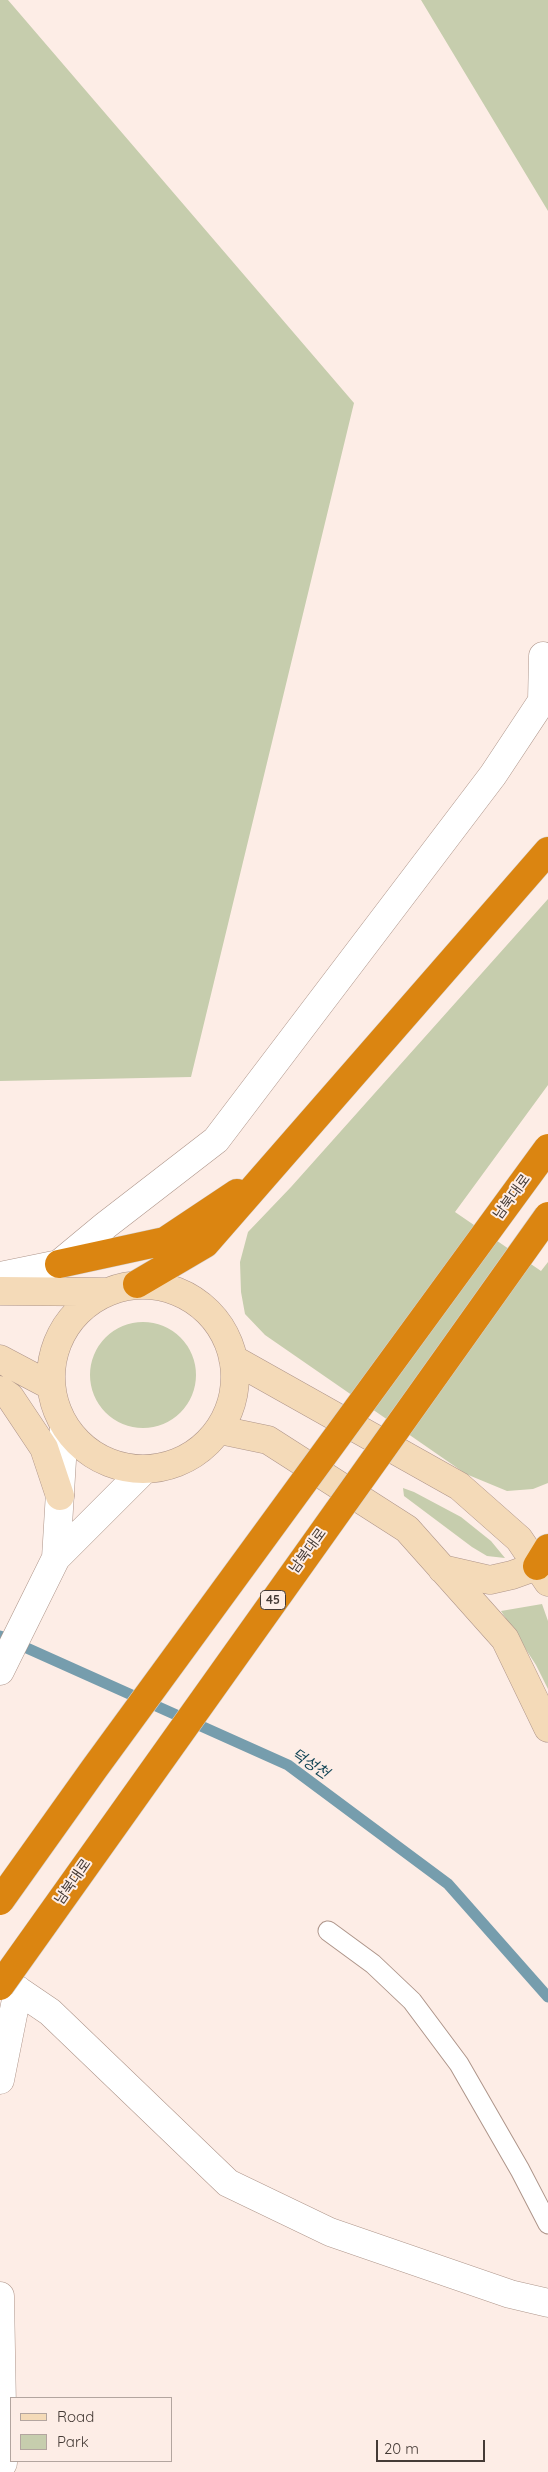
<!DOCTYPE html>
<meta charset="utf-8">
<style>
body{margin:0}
#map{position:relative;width:548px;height:2472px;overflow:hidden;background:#fdede6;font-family:Quicksand,sans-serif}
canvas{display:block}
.legend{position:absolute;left:10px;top:2397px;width:162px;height:65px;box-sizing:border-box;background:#fdede6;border:1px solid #b3a59f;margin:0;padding:6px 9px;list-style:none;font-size:15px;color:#443a35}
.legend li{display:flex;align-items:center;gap:10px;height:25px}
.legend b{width:25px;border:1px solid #b3a59f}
.scale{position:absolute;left:376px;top:2440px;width:109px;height:22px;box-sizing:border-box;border:2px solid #443a35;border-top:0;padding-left:6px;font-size:15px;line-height:18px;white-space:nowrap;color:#443a35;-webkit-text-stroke:4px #fdede6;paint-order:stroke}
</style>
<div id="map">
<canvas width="548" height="2472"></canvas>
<ul class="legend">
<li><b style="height:6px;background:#f4dab8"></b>Road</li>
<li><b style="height:14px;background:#c6cdad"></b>Park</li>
</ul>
<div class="scale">20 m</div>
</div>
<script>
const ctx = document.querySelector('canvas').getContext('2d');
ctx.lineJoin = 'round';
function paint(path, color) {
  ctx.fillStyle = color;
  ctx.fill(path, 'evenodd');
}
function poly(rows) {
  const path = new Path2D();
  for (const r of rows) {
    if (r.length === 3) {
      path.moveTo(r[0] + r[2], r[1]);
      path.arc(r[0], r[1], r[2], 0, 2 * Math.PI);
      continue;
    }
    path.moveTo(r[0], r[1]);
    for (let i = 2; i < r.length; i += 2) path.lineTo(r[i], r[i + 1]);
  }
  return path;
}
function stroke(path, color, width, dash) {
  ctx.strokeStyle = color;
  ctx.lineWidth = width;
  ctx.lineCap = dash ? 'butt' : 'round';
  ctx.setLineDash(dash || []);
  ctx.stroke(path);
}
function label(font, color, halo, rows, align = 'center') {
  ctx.font = font + ' Quicksand,"Noto Sans KR",sans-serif';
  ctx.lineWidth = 4;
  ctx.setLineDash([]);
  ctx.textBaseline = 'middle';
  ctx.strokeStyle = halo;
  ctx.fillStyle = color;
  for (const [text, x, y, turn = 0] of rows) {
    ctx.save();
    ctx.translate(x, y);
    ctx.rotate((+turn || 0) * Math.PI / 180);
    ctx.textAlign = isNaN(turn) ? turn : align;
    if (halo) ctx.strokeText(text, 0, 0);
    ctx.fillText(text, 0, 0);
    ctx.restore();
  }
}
paint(poly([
 [0,0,8,0,354,403,191,1077,0,1081],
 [421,0,548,0,548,211],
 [548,899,548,1085,455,1212,541,1271,548,1262,548,1483,533,1489,507,1491,466,1474,265,1335,245,1314,241,1292,240,1262,248,1232,291,1187],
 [143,1375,53],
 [403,1488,414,1492,461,1517,491,1541,505,1558,487,1556,472,1547,404,1496],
 [542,1604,548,1621,548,1689,536,1665,501,1611]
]), '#c6cdad');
stroke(poly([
 [0,1636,288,1765,448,1884,548,1997]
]), '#769dad', 11);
const lane = poly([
 [328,1931,373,1964,412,2001,459,2064,520,2170,548,2224]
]);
const street = poly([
 [0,1276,59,1264,106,1225,216,1140,493,775,542,701,543,656],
 [56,1558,64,1427],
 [0,1671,56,1558,144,1470],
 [0,1978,50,2012,228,2183,330,2232,510,2294,548,2303],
 [0,2080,18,1990],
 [0,2296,3,2463,0,2468]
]);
const secondary = poly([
 [143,1377,92],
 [0,1291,106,1292],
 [0,1359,51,1386],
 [233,1359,459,1486,519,1539,548,1582],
 [0,1390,10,1397,44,1448,60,1496],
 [220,1430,268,1440,407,1529,505,1639,548,1728],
 [442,1569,490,1580,512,1575,537,1566]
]);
const highway = poly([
 [59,1264,165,1241,237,1193],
 [137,1284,205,1244,548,851],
 [537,1566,548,1548]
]);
stroke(lane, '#ae958a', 21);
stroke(street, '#ae958a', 29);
stroke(secondary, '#ae958a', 29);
stroke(highway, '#d2d0cf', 29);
stroke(lane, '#fff', 19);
stroke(street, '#fff', 28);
stroke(secondary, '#f4dab8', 28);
stroke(highway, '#db8511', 28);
const highwayBridge = poly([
 [0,1901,94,1769,548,1148],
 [0,1986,548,1216]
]);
stroke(highwayBridge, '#d2d0cf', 29, []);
stroke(highwayBridge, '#db8511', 28);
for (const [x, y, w] of [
 [273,1600,25]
]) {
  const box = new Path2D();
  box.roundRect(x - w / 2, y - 9.5, w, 19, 4);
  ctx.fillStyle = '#fdede6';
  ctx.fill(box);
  stroke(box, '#443a35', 1);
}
label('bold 12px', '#443a35', null, [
 ["45",273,1600]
]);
label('14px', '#443a35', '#fdede6', [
 ["남북대로",512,1197,-54],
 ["남북대로",308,1551,-54],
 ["남북대로",73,1882,-55]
]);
label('italic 15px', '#145', '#fdede6', [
 ["덕성천",310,1764,34]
]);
</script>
